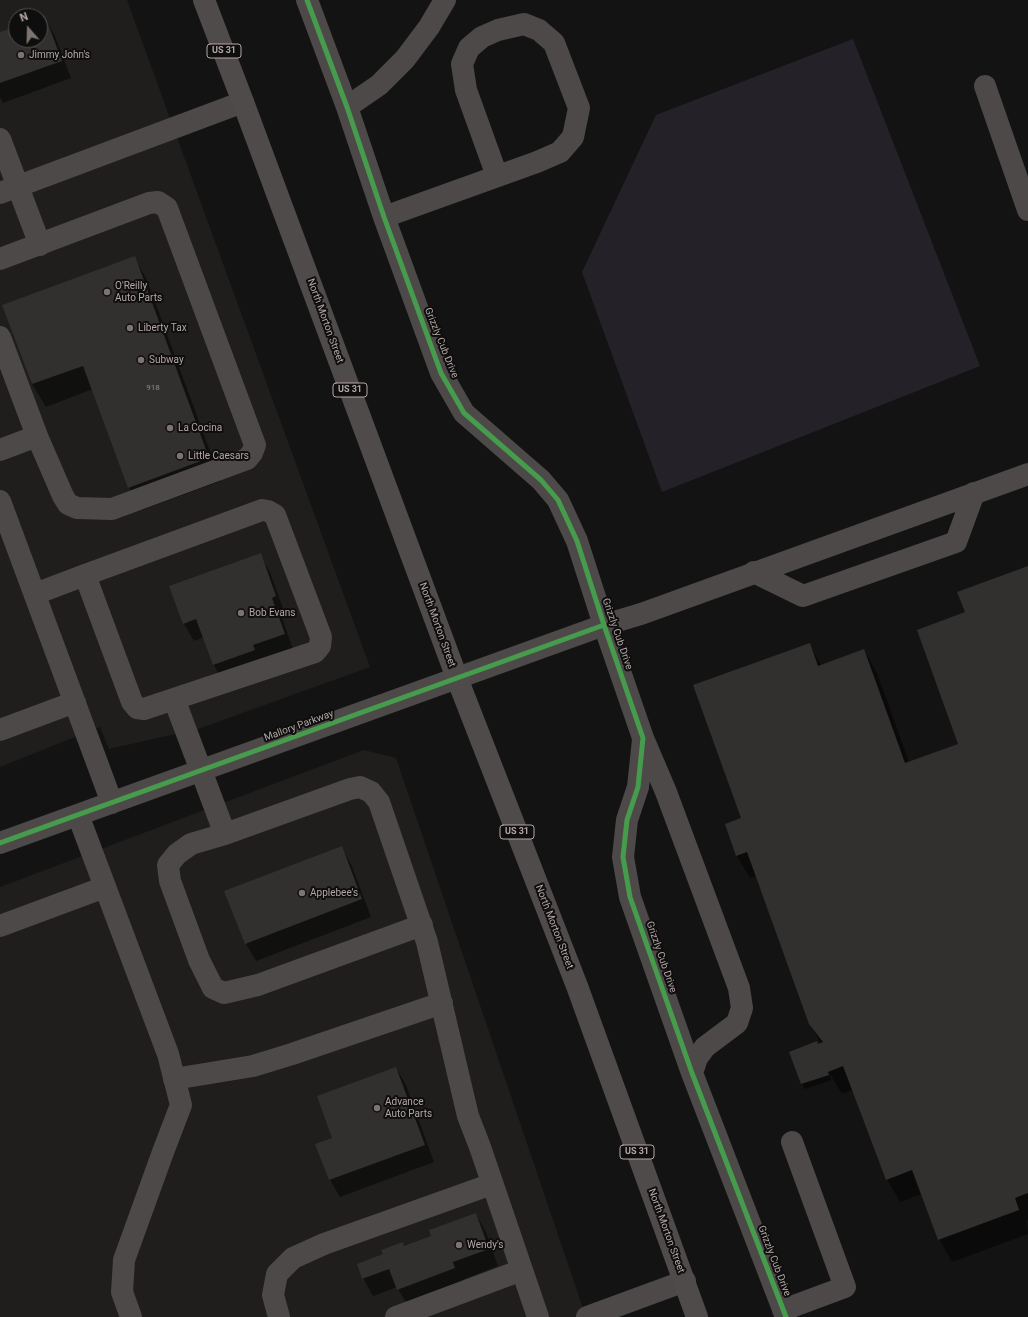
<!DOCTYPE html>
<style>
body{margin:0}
#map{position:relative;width:1028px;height:1317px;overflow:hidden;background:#141313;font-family:Roboto,sans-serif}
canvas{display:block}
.north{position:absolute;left:8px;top:8px;width:40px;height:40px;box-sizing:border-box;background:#0f0e0e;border:1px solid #514b4a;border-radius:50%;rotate:340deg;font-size:11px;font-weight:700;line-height:16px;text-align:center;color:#b5a7a4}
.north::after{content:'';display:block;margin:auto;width:14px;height:18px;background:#7d7371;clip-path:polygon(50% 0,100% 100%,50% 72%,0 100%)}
</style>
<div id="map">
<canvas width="1028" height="1317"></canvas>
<div class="north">N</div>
</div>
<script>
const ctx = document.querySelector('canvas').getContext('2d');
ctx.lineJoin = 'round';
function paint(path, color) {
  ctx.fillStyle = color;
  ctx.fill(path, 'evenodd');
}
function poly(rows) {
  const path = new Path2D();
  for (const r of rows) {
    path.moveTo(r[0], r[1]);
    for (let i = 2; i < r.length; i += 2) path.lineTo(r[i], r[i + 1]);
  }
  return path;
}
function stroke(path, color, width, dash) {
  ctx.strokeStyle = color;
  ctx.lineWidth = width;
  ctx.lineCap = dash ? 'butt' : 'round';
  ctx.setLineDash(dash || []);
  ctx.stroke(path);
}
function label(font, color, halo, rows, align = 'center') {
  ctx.font = font + ' Roboto,sans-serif';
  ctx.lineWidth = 4;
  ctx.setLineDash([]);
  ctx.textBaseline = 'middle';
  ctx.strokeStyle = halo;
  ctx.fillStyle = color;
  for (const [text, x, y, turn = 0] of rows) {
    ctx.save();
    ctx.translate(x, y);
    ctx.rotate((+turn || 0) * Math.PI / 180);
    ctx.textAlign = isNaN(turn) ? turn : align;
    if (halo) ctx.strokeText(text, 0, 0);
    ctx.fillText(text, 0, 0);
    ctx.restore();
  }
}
paint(poly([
 [0,0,127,0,370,667,198,729,109,749,100,727,0,767],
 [16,16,40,16,40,40,16,40],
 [364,750,396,758,586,1317,0,1317,0,887]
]), '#1f1e1d');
paint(poly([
 [853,39,980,366,662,492,582,272,656,115]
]), '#252129');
paint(poly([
 [44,17,54,34,71,78,3,103,0,97,0,34,16,28,16,40,40,40,40,19],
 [134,257,147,280,221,481,142,510,129,487,93,389,46,407,32,384,3,305],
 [260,555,270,572,285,614,281,615,294,652,223,682,214,665,204,637,194,641,184,624,171,586],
 [1028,567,1028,1220,1027,1221,1028,1234,952,1262,939,1239,922,1194,900,1202,887,1179,853,1090,842,1094,830,1074,829,1074,831,1080,805,1089,802,1084,790,1052,821,1044,810,1024,757,876,750,878,737,856,742,819,809,644,821,665,864,650,877,673,909,762,959,744,966,613],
 [341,847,351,864,371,917,256,961,246,944],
 [396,1068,406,1085,434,1162,340,1197,330,1180,317,1145,333,1139],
 [476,1214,486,1232,498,1266,462,1280,465,1286,408,1306,397,1287,373,1296,363,1278,404,1247,433,1237]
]), '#0007');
paint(poly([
 [45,16,62,61,0,83,0,32,16,27,16,40,40,40,40,18],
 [135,256,209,458,128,488,83,366,32,384,2,305],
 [261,553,276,596,272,598,285,634,253,645,255,650,213,665,196,619,183,624,169,586],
 [1028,566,1028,1193,1015,1198,1019,1210,938,1240,912,1170,886,1180,843,1066,828,1072,829,1075,801,1084,789,1052,817,1041,818,1044,823,1042,809,1024,747,852,736,856,725,824,741,818,693,685,810,643,818,666,864,649,905,763,958,744,917,630,965,612,957,592],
 [342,846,362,899,245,944,224,891],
 [396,1067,425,1145,329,1180,315,1144,332,1138,317,1096],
 [476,1213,489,1249,453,1262,455,1268,397,1290,389,1269,362,1279,357,1264,383,1254,381,1250,403,1242,404,1246,431,1236,429,1230]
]), '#322f2f');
stroke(poly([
 [307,0,347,107,384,217,441,373,464,413,541,480,558,500,577,541,604,625,643,738,666,792,739,988,742,1008,737,1023,705,1047,697,1058,692,1073],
 [985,86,1028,210],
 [347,107,379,85,405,59,429,27,445,0],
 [0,139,40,245],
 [0,193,243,102],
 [384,217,537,162,560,152,573,137,579,108,554,43,539,30,524,24,498,30,482,37,469,48,462,64,466,90,497,176],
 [0,259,149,203,158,202,167,208,255,445,252,453,247,459,112,509,77,508,68,504,63,496,37,436,0,337],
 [0,450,37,436],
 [0,501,112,803],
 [754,572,803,596,956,542,974,493],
 [35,594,85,575,262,510,268,511,275,515,321,637,320,646,315,652,144,709,137,708,132,702,85,575],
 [174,699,225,834,350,789,360,787,371,792,379,802,427,942,468,1116,480,1147,538,1317],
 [0,730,75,702],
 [643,740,638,787,627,820,623,857,630,897,692,1073,786,1317],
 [78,815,168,1054,181,1105,163,1152,124,1260,122,1292,131,1317],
 [225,834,191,844,177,854,168,865,170,881,199,960,213,988,224,993,258,985,422,925],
 [0,843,604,625,641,614,1028,474],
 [0,926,105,887],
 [174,1079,253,1066,292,1054,442,1003],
 [783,1310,845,1287,792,1142],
 [279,1317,273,1295,277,1274,293,1258,324,1244,492,1184],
 [396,1317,522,1270],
 [587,1317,685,1281]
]), '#4c4948', 22);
stroke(poly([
 [204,0,243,102,457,678,577,986,697,1317]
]), '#4e4b4a', 22);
stroke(poly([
 [307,0,347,107,384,217,441,373,464,413,541,480,558,500,577,541,604,625,643,738,638,787,627,820,623,857,630,897,692,1073,786,1317],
 [0,843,604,625]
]), '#469c4c', 5);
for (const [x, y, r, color] of [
 [21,55,4,"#7d7371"],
 [107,292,4,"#7d7371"],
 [130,328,4,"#7d7371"],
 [141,360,4,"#7d7371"],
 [170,428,4,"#7d7371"],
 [180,456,4,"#7d7371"],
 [241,613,4,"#7d7371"],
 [302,893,4,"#7d7371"],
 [377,1108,4,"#7d7371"],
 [459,1245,4,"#7d7371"]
]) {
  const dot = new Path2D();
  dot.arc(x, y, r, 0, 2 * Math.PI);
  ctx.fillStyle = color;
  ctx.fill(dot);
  stroke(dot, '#0f0e0e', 1.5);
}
label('8px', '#948987', null, [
 ["918",153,388]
]);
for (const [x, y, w] of [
 [224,51,34],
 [350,390,34],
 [517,832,34],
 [637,1152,34]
]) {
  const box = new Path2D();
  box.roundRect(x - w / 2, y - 7, w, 14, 3);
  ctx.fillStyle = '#0f0e0e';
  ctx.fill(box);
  stroke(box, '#b5a7a4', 1);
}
label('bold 9px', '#b5a7a4', null, [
 ["US 31",224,51],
 ["US 31",350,390],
 ["US 31",517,832],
 ["US 31",637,1152]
]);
label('10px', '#b5a7a4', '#0f0e0e', [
 ["Jimmy John's",29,55],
 ["O'Reilly",115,286],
 ["Auto Parts",115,298],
 ["Liberty Tax",138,328],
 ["Subway",149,360],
 ["La Cocina",178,428],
 ["Little Caesars",188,456],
 ["Bob Evans",249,613],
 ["Applebee's",310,893],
 ["Advance",385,1102],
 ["Auto Parts",385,1114],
 ["Wendy's",467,1245]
], 'left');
label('10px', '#b5a7a4', '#0f0e0e', [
 ["North Morton Street",325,321,70],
 ["Grizzly Cub Drive",441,343,68],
 ["North Morton Street",437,625,70],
 ["Grizzly Cub Drive",617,634,71],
 ["Mallory Parkway",299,726,-20],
 ["North Morton Street",554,927,69],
 ["Grizzly Cub Drive",661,957,71],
 ["North Morton Street",666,1231,70],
 ["Grizzly Cub Drive",774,1261,69]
]);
</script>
